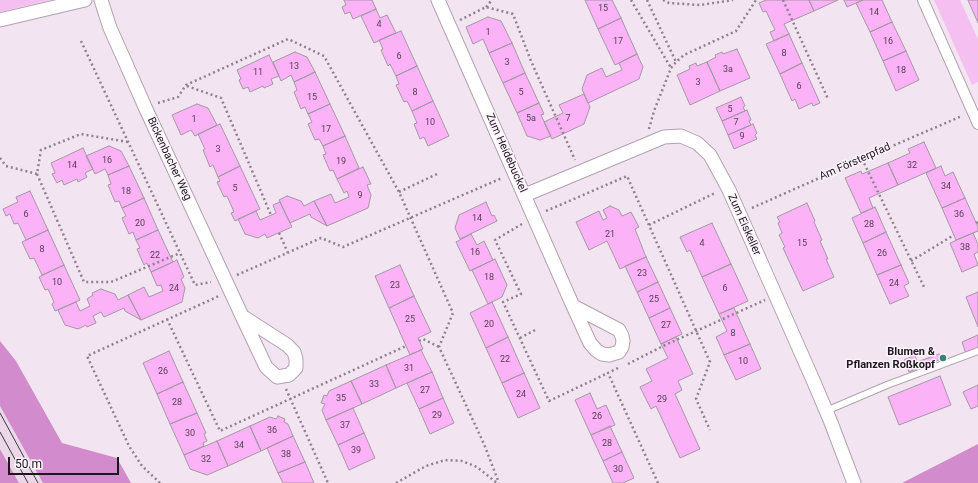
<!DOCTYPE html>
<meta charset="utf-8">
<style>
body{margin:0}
#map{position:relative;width:978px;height:483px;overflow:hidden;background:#f2e5f1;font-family:Roboto,sans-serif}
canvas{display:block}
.scale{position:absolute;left:8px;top:457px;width:111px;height:18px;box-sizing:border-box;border:2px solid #1c181c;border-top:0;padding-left:5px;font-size:12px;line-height:14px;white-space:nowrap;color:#1c181c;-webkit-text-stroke:3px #fef3fd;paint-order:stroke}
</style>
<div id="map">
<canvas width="978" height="483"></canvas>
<div class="scale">50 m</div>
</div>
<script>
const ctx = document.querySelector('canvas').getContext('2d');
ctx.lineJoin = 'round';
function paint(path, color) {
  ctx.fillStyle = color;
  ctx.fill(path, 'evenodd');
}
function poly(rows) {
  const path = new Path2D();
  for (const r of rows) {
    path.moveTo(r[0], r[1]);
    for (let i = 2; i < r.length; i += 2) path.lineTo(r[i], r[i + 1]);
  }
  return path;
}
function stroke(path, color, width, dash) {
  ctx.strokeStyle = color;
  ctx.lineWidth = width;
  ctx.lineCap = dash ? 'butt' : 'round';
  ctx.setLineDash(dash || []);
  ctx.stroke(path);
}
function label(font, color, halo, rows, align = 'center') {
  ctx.font = font + ' Roboto,sans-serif';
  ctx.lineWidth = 3;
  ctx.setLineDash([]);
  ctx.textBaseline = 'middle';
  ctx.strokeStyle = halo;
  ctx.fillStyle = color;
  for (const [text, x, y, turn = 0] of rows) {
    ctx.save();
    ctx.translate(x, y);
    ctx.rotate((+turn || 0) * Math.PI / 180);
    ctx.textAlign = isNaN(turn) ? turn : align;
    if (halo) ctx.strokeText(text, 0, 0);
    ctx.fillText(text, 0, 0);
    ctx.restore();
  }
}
paint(poly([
 [0,406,43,483,19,483,0,449]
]), '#ebd7e8');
paint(poly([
 [0,0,50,0,0,12],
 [934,0,960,0,978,39,978,82,972,85]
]), '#f6bff1');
paint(poly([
 [0,341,16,361,62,443,117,458,131,483,43,483,0,406],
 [978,444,978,483,902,483],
 [0,449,19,483,0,483]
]), '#d28bcd');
const building = poly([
 [344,0,372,0,376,9,353,19,350,12,345,14,342,7,346,5,344,0],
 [585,0,612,0,621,18,598,29,585,0],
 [766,0,809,0,814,11,784,24,789,34,774,41,770,32,775,30,766,11,763,12,759,3,766,0],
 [809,0,838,0,814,11,809,0],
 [844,0,863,0,847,7,844,0],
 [863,0,882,0,892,22,870,32,856,3,863,0],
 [968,0,978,0,978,23,968,0],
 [376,9,380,18,387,15,396,33,374,43,361,16,376,9],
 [488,17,501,21,512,43,489,53,483,39,473,44,466,27,488,17],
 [621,18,637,54,615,65,598,29,621,18],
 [892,22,906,51,883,61,870,32,892,22],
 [401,31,417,66,396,76,390,64,388,66,381,50,383,49,379,40,401,31],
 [789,34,802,63,780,74,766,44,789,34],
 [512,43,525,73,503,83,489,53,512,43],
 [737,49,750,78,720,91,707,62,716,57,715,55,722,52,723,54,737,49],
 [906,51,919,80,896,91,883,61,906,51],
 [295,52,307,57,315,72,294,82,291,75,281,81,273,62,295,52],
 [637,54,643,67,639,79,588,103,582,89,587,75,602,68,606,77,622,70,619,63,637,54],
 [269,55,279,76,271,79,273,84,264,88,263,86,250,92,248,87,243,89,239,80,241,79,237,70,269,55],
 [707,62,720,91,690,105,677,75,690,69,689,66,696,63,697,66,707,62],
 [802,63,820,103,813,106,812,103,799,109,795,99,792,101,780,74,802,63],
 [417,66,433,101,412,111,407,101,404,102,396,85,399,84,396,76,417,66],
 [315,72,330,104,308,114,305,107,301,109,294,92,297,90,294,82,315,72],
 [525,73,539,103,517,113,503,83,525,73],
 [584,94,590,107,584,124,552,139,544,122,563,113,559,105,584,94],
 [741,97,745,106,743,107,745,111,722,121,716,108,741,97],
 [433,101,449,136,428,146,424,137,420,139,414,124,417,123,412,111,433,101],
 [539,103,544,114,541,115,551,136,540,140,527,136,517,113,539,103],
 [197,104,208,108,217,125,195,136,191,130,181,135,172,115,197,104],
 [330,104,345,136,323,146,319,139,315,140,308,124,312,122,308,114,330,104],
 [747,110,751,120,749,121,751,125,728,135,722,121,747,110],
 [220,124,240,166,218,177,213,165,210,167,203,150,205,149,198,134,220,124],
 [753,124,757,133,755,135,757,139,734,149,728,135,753,124],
 [345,136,359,168,337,179,333,170,330,171,323,155,326,154,323,146,345,136],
 [924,142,936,168,898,185,888,163,910,153,908,149,924,142],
 [109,146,121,151,129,166,108,175,105,169,95,174,86,156,109,146],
 [83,148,93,169,85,173,87,177,78,182,77,179,64,185,62,180,57,183,52,174,55,173,51,163,83,148],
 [888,163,898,185,869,198,873,208,861,213,845,178,861,171,862,174,888,163],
 [129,166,144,198,122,208,119,201,115,202,108,185,111,184,108,175,129,166],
 [240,166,260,209,235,221,231,213,234,212,227,196,224,197,217,182,220,181,218,177,240,166],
 [941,166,945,176,953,172,965,198,942,208,926,173,941,166],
 [363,167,371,184,367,185,371,195,368,208,327,226,314,201,331,194,335,203,349,197,347,191,344,193,337,179,363,167],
 [30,191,48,230,26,240,18,223,14,224,10,214,6,216,3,209,18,202,16,197,30,191],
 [287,196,301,201,304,206,314,201,327,226,311,217,310,214,290,223,279,200,287,196],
 [144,198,158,230,136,240,133,232,129,234,122,218,126,216,122,208,144,198],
 [965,198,978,227,978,231,956,240,942,208,965,198],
 [280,202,292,227,267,238,265,234,258,238,245,234,238,219,256,211,260,220,276,213,273,205,280,202],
 [486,202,492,216,494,215,497,221,460,239,455,228,459,215,486,202],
 [807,203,815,221,814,222,822,240,820,241,828,259,826,259,834,277,803,291,783,248,785,247,779,235,782,233,778,223,780,222,777,217,807,203],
 [610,206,619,210,622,216,631,212,639,227,635,229,646,257,620,269,607,241,589,250,576,222,599,211,603,220,607,218,603,210,610,206],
 [875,207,886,232,863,243,852,218,875,207],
 [712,223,731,264,702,277,690,250,687,252,680,237,712,223],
 [48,230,64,265,42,275,34,258,30,259,22,242,48,230],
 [158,230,173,262,151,272,147,263,144,265,137,249,140,248,136,240,158,230],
 [886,232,901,265,877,275,863,243,886,232],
 [973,233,978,244,978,252,974,254,978,265,962,272,950,243,973,233],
 [471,234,477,245,484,241,493,260,470,271,456,242,471,234],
 [646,257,658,282,637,292,625,266,646,257],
 [495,259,507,285,502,297,488,304,472,270,495,259],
 [177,260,184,277,181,279,185,288,182,302,141,320,128,295,144,287,149,297,163,291,161,285,157,286,151,272,177,260],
 [731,264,748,301,719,314,702,277,731,264],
 [64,265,80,300,55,311,52,304,54,302,48,289,45,290,39,277,64,265],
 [400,265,414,296,389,308,375,276,400,265],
 [901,265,909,283,904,286,909,296,890,304,877,275,901,265],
 [658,282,670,308,649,318,637,292,658,282],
 [101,289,115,294,118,300,128,295,141,320,125,311,124,308,104,317,101,312,93,316,96,323,87,327,86,325,78,329,65,325,58,310,76,302,80,311,90,306,87,299,93,295,92,293,101,289],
 [978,292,978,327,966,297,978,292],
 [414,296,431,332,418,338,423,349,410,355,389,308,414,296],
 [492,302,508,337,486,348,470,313,492,302],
 [670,308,682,334,661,344,649,318,670,308],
 [734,308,750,344,724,355,716,337,727,331,719,314,734,308],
 [978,335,978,349,966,354,962,342,978,335],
 [508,337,524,373,502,383,486,348,508,337],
 [676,337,693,374,678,381,682,390,675,394,700,449,680,458,656,406,651,409,640,387,652,381,646,369,668,358,661,344,676,337],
 [750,344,761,369,736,380,724,355,750,344],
 [421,350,432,372,396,388,386,365,421,350],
 [169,351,183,382,157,394,143,363,169,351],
 [939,354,941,359,909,372,904,360,915,355,917,362,939,354],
 [386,365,396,388,362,404,351,381,386,365],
 [432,372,443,398,419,409,407,383,432,372],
 [524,373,540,408,518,418,502,383,524,373],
 [940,376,951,405,899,425,888,397,940,376],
 [351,381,362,404,326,420,322,410,325,404,321,403,324,395,327,396,329,391,351,381],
 [183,382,197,413,170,424,157,394,183,382],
 [978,385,978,406,971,409,963,392,978,385],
 [590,393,597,409,606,405,615,425,591,435,575,400,590,393],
 [443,398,454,423,430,434,419,409,443,398],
 [353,408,364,433,338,445,326,420,353,408],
 [197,413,206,433,204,434,207,441,203,443,204,446,184,455,170,424,197,413],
 [278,416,285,419,284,422,288,424,293,436,261,451,250,426,270,417,276,419,278,416],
 [250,426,261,451,228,466,217,441,250,426],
 [610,426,622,452,603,461,591,435,610,426],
 [364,433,375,458,349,470,338,445,364,433],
 [293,436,305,462,278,473,267,448,293,436],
 [217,441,228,466,207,475,190,469,184,455,217,441],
 [622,452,634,478,623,483,613,483,603,461,622,452],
 [305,462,314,483,283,483,278,473,305,462]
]);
paint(building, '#fcb2f6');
stroke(building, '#a497a3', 1);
const service = poly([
 [826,411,887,385,978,351]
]);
const pedestrian = poly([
 [923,0,978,124]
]);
const minor = poly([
 [101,0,110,28,123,57,145,107,242,316,266,367,277,377,289,375,296,368,296,359,294,352,287,345,242,316],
 [438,0,573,306,590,343,596,350,602,354,609,355,619,352,622,347,623,341,622,336,619,330,573,306],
 [0,20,85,0],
 [525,195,664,137,681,136,697,143,710,155,729,190,813,380,830,420,854,483]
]);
stroke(service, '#b0a3ae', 8);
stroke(pedestrian, '#b0a3ae', 12);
stroke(minor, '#b0a3ae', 15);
stroke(poly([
 [631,0,671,68],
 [647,0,676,62],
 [663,0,669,3,700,5,733,0],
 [783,0,828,99],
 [486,7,492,0],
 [460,20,486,7,513,14,531,61,575,160],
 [81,41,195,285,211,282],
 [187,86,221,98,271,215],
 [158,103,178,97,186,85,288,39,324,56,399,192,453,313,439,347,484,444,499,483],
 [649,129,654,111,671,68,676,62,684,55,736,31,756,0],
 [0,158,6,166,37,174,41,150,81,134,128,142],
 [862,159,925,289],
 [37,174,84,282,111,282,180,253],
 [399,192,437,174],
 [752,208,862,159,962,116],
 [546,211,627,176,710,362,696,399,710,430],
 [976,223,978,222],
 [522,224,495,240,521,294,503,302,549,401,608,373],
 [649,225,715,193],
 [279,233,288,253],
 [911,261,954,235],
 [237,275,321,238,343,247,502,178],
 [167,319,220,431,406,346],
 [520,338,537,329],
 [419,341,423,339,439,347],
 [628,364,663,346,765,300],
 [618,368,608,373,658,483],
 [286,389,328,483],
 [160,483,142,466,129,446,87,356,219,296],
 [396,483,426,466,445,460,462,461,477,467,497,483]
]), '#8c838b', 2.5, [2, 3]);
stroke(service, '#fff', 6);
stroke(pedestrian, '#fff', 10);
stroke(minor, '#fff', 13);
stroke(poly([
 [0,413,38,483],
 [0,432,28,483]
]), '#403b40', 1);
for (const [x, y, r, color] of [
 [943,358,4,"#3a8077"]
]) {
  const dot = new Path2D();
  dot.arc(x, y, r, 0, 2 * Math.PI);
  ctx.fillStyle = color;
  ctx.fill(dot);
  stroke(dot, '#fef3fd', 1.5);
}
label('9px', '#543e52', null, [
 ["15",603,9],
 ["14",874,13],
 ["4",379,25],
 ["1",488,33],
 ["17",618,42],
 ["16",888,42],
 ["8",784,54],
 ["6",399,57],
 ["3",507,63],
 ["13",294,67],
 ["3a",728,70],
 ["18",901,71],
 ["11",258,73],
 ["3",698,83],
 ["6",799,87],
 ["8",415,93],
 ["5",521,93],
 ["15",312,98],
 ["5",730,110],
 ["5a",531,119],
 ["7",568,119],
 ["1",194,120],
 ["10",430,123],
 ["7",736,123],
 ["17",326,130],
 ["9",742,137],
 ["3",218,150],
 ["16",107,161],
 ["19",341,162],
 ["14",72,166],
 ["32",912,166],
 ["34",946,187],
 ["5",235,189],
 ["18",126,192],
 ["9",360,196],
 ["6",26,215],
 ["36",959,215],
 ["14",477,219],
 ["20",140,224],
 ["28",869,225],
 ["21",610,235],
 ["4",702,244],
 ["15",802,244],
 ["38",965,248],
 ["8",42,250],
 ["16",475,253],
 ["26",882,254],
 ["22",155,256],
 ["23",642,274],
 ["18",489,278],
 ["10",57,283],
 ["24",894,284],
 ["23",395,286],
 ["24",174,289],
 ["6",725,289],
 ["25",654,300],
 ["25",410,320],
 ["20",489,325],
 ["27",666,326],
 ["8",733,334],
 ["22",505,360],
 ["10",743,362],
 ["31",409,369],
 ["26",163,372],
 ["33",374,385],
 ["27",425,391],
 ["24",521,395],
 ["35",341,399],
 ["29",662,400],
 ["28",177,403],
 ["29",437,416],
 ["26",597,417],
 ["37",345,426],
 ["36",272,431],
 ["30",190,434],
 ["28",607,444],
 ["34",239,446],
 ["39",356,451],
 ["38",286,455],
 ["32",206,460],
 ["30",618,470]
]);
label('11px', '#1c181c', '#fef3fd', [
 ["Zum Heidebuckel",506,153,66],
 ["Bickenbacher Weg",169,159,65],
 ["Am Försterpfad",855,162,-24],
 ["Zum Eiskeller",744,225,66]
]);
label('bold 11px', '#1c181c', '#fef3fd', [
 ["Blumen &",935,352],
 ["Pflanzen Roßkopf",935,365]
], 'right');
</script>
